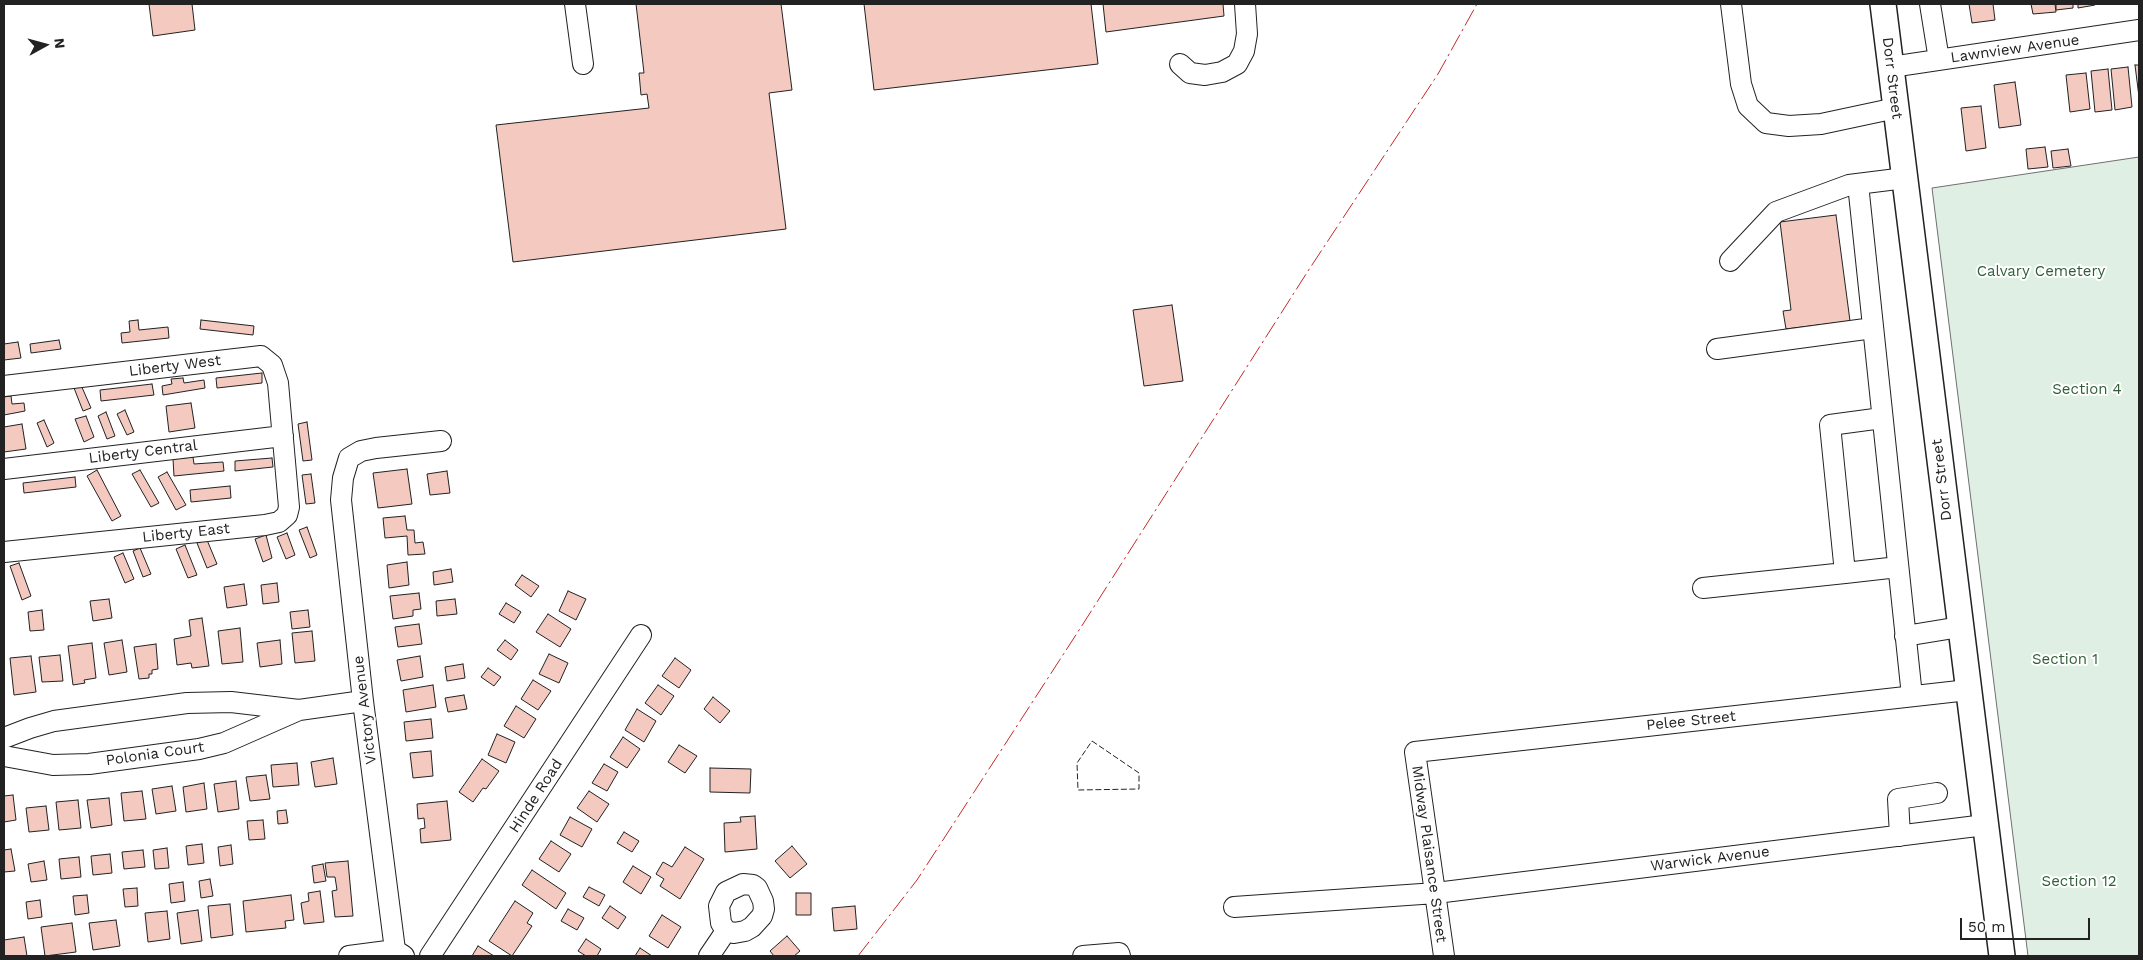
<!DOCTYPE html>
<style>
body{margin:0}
#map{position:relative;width:2143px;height:960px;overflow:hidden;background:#fff;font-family:"Work Sans",sans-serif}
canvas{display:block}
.frame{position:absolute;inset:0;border:5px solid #222;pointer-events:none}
.north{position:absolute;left:20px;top:20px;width:50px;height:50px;-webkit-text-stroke:4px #fff;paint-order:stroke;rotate:83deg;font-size:14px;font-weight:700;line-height:20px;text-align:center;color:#222}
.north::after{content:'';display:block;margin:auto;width:18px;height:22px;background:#222;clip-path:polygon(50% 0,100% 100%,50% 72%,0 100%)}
.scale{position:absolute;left:1960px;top:918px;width:130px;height:22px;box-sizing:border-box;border:2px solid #222;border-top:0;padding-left:6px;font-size:15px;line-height:18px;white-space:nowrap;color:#222;-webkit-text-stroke:4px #fff;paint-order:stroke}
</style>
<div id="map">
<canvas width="2143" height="960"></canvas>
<div class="frame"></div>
<div class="north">N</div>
<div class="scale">50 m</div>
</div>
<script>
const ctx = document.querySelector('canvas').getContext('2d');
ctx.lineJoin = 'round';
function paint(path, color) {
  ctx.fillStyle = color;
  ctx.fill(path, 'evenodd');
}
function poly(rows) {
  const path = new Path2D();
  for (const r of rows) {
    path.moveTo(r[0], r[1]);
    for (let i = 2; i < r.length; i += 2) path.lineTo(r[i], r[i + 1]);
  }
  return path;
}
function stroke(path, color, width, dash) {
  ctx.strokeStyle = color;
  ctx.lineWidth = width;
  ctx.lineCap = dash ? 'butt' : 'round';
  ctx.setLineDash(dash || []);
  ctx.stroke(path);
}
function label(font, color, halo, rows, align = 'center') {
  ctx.font = font + ' "Work Sans",sans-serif';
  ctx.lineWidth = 4;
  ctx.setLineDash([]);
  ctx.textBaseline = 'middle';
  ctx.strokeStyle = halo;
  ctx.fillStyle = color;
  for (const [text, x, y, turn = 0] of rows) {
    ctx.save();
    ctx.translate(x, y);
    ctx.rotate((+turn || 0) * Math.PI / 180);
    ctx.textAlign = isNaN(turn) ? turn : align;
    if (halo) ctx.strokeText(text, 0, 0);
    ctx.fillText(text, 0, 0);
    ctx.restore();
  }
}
const green = poly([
 [2139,157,2139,956,2028,956,1932,188,2139,157]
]);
paint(green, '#e0efe3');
stroke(green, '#6f6f6f', 1);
const building = poly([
 [149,4,192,4,195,30,153,36,149,4],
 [636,4,781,4,792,90,769,93,786,229,513,262,496,125,649,108,647,94,641,95,639,73,644,73,636,4],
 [864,4,1091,4,1098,64,874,90,864,4],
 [1103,4,1223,4,1224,16,1106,32,1103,4],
 [1969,4,1993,4,1995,20,1972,23,1969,4],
 [2031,4,2055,4,2056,12,2033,14,2031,4],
 [2056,4,2073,4,2073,8,2056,10,2056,4],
 [2078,4,2095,4,2095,5,2078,8,2078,4],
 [2135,65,2139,65,2139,97,2135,65],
 [2128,67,2132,107,2115,110,2111,69,2128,67],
 [2108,69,2112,110,2095,112,2091,71,2108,69],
 [2086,73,2090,109,2070,112,2066,75,2086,73],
 [2015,82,2021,125,1999,128,1994,85,2015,82],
 [1981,106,1986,148,1966,151,1961,108,1981,106],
 [2045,147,2048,167,2028,169,2026,149,2045,147],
 [2068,149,2071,166,2053,168,2051,151,2068,149],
 [1836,215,1850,321,1786,329,1783,311,1791,310,1780,222,1836,215],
 [1172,305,1183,381,1144,386,1133,310,1172,305],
 [138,320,139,330,168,327,169,338,122,343,121,333,130,332,129,321,138,320],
 [201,320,254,326,253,335,200,329,201,320],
 [59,340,61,349,31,353,30,344,59,340],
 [18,342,21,358,4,360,4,344,18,342],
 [262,373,262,383,217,388,216,378,262,373],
 [183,378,184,383,204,380,205,388,163,395,162,386,172,384,171,379,183,378],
 [152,384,154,395,101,401,100,390,152,384],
 [81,385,91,408,83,411,74,388,81,385],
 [11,396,12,404,24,403,25,411,4,415,4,397,11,396],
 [191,403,195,428,169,432,166,406,191,403],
 [125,410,134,432,127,435,117,414,125,410],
 [106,412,115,436,107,439,98,416,106,412],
 [86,416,94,437,84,442,75,419,86,416],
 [44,420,54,443,47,447,37,423,44,420],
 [307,422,312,460,303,461,298,424,307,422],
 [22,424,26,449,4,452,4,427,22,424],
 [193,457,194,464,223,462,224,471,174,476,173,459,193,457],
 [272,458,273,467,235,471,235,461,272,458],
 [407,469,412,504,378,508,373,473,407,469],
 [97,470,121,516,112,521,87,476,97,470],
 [140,470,159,503,151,507,132,474,140,470],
 [447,471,450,493,430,495,427,474,447,471],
 [167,472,186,505,176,510,158,477,167,472],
 [311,474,315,503,306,504,302,475,311,474],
 [75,477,76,487,24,493,23,483,75,477],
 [230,486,231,498,191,502,190,490,230,486],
 [405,516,407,530,414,530,415,543,423,542,425,554,408,555,407,536,385,538,383,518,405,516],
 [307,527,317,555,310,558,299,530,307,527],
 [287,533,295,555,286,559,277,537,287,533],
 [266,535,272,558,263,562,255,539,266,535],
 [207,540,217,564,207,568,197,543,207,540],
 [185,545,197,575,188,578,176,549,185,545],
 [140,548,151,574,143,577,133,551,140,548],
 [123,553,134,579,125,583,114,557,123,553],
 [407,562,409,585,389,588,387,565,407,562],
 [19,563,31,596,22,600,10,566,19,563],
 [451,569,453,582,434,585,433,572,451,569],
 [522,575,539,586,531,597,515,585,522,575],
 [277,583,279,602,263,604,261,585,277,583],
 [244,584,247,605,227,608,224,587,244,584],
 [568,591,586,599,576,620,559,611,568,591],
 [419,593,421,609,413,610,413,616,393,619,390,596,419,593],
 [109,599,112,618,93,621,90,601,109,599],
 [455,599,457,614,437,616,436,601,455,599],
 [506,603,521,612,514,623,499,614,506,603],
 [42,610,44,630,30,631,28,612,42,610],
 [308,610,310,627,292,629,290,612,308,610],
 [548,614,571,629,560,647,536,632,548,614],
 [202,618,209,666,192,668,191,663,177,665,174,639,191,636,189,620,202,618],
 [419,624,422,644,398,647,395,627,419,624],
 [240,628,243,662,222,664,218,631,240,628],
 [312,631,315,661,295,663,292,633,312,631],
 [122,640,127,672,109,675,104,643,122,640],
 [280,640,282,664,260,667,257,643,280,640],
 [505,640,518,650,511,660,497,650,505,640],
 [92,643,96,678,84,680,85,683,73,685,68,646,92,643],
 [156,644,158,669,152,670,152,674,149,674,149,678,139,679,134,647,156,644],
 [549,654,568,663,559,683,539,674,549,654],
 [60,655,63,681,42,682,39,657,60,655],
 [31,656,36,692,14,695,10,658,31,656],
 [420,656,423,677,401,681,397,660,420,656],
 [675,658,691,670,679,688,662,676,675,658],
 [463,664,465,678,447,681,445,667,463,664],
 [488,668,501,677,494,686,481,677,488,668],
 [533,680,551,691,538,710,521,699,533,680],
 [433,685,436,707,406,712,403,690,433,685],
 [658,685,674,696,661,715,645,703,658,685],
 [464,695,467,709,448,712,445,698,464,695],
 [713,697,730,711,720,723,704,709,713,697],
 [516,706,536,719,524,738,504,726,516,706],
 [637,709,656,721,644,742,625,730,637,709],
 [431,719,433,738,406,741,404,722,431,719],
 [497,734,515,742,506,763,488,755,497,734],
 [623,737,640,749,627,768,610,757,623,737],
 [679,745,697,756,685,773,668,762,679,745],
 [431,751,433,776,413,778,410,753,431,751],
 [333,758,337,784,315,787,311,762,333,758],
 [482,759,499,771,486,789,483,788,473,802,459,792,482,759],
 [297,763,299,785,273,787,271,765,297,763],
 [604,764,618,772,607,791,592,783,604,764],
 [710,768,751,769,750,793,710,792,710,768],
 [266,775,270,799,250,801,246,777,266,775],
 [236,781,239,809,218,812,214,784,236,781],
 [204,783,207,809,186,812,183,787,204,783],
 [172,786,176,811,156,814,152,789,172,786],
 [142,791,146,819,124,821,121,793,142,791],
 [589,791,609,804,597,822,577,808,589,791],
 [13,795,16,820,4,822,4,796,13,795],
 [109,798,112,825,91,828,87,800,109,798],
 [78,800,81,828,59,830,56,802,78,800],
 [447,801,451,840,421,843,420,829,425,828,424,818,418,819,417,804,447,801],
 [46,806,49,830,29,832,26,808,46,806],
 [286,810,288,823,278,824,277,811,286,810],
 [755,816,757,849,725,852,724,823,741,822,740,817,755,816],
 [570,817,592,829,582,847,560,835,570,817],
 [263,820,265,839,249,840,247,821,263,820],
 [624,832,639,841,632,852,617,843,624,832],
 [551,841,571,854,559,872,539,859,551,841],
 [202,844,204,863,188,865,186,846,202,844],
 [231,845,233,864,220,866,218,847,231,845],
 [792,846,807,864,790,878,775,861,792,846],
 [685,847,704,859,680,899,660,886,664,879,656,874,663,862,672,867,685,847],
 [167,848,169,868,155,869,153,850,167,848],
 [11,849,15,871,4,872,4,850,11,849],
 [143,850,145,867,124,869,122,852,143,850],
 [110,854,112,873,93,875,91,856,110,854],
 [79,857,81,877,61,879,59,859,79,857],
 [44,861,47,880,31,882,28,864,44,861],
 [348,861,353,916,335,917,332,891,337,890,335,877,327,877,325,863,348,861],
 [323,864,326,881,314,883,312,866,323,864],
 [633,866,651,877,641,894,623,882,633,866],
 [532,870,566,893,556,909,522,885,532,870],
 [210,879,213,896,201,898,199,881,210,879],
 [183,882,185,901,171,903,169,884,183,882],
 [589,887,605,895,599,906,583,897,589,887],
 [137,888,138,906,125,907,123,889,137,888],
 [320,891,324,922,304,924,301,903,309,901,308,893,320,891],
 [796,893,811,893,811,915,796,915,796,893],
 [87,895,89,913,75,915,73,896,87,895],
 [291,895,294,920,285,921,286,928,246,932,243,901,291,895],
 [40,900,42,917,28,919,26,902,40,900],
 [515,901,533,913,527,923,532,926,512,956,489,941,515,901],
 [230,904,233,935,211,938,208,906,230,904],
 [610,906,626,917,618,929,602,918,610,906],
 [855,906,857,929,834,931,832,908,855,906],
 [568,909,584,918,577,930,561,921,568,909],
 [198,910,202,941,181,944,177,913,198,910],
 [167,911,170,939,148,942,145,913,167,911],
 [662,915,681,927,668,948,649,936,662,915],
 [116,920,120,946,93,950,89,923,116,920],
 [72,923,76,952,45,956,41,927,72,923],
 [787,936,800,951,794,956,774,956,770,951,787,936],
 [24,937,27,956,4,956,4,940,24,937],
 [586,939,601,949,597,956,586,956,578,951,586,939],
 [478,946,494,956,472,956,478,946],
 [640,948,652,956,635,956,640,948]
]);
paint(building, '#f3c9c0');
stroke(building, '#222', 1);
const minor = poly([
 [575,4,583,64],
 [1731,4,1741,84,1748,106,1766,123,1789,126,1821,124,1896,108],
 [1930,4,1939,60],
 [1180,64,1190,73,1205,75,1222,72,1237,64,1244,51,1247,34,1245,4],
 [1891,67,2139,30],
 [1858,184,1912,696],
 [1730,261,1776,212,1849,185,1905,178],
 [1717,349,1873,328],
 [4,386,261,356,272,365,278,383,289,507,287,515,279,522,265,525,4,552],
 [1882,418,1830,425,1845,573,1898,567],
 [4,469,283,436],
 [1703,588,1845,573],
 [1905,636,1960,627],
 [4,738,30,728,54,721,187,703,231,702,299,710,363,701],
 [4,756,53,765,89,764,199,749,224,743,299,710],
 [1900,836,1898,799,1937,793],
 [743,884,753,885,757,888,763,901,764,909,762,916,752,927,745,931,734,933,726,931,721,923,719,906,726,892,743,884],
 [1234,907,1436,893,1985,825],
 [349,956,395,950],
 [404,956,395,950,363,701,341,500,343,478,349,458,361,451,376,448,441,441],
 [430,956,641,635],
 [709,956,726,931],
 [1083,956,1119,953,1120,956],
 [1444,956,1415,752,1968,690]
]);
const major = poly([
 [1883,4,2002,956]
]);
stroke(minor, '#222', 22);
stroke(major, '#222', 28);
stroke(minor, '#fff', 20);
stroke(major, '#fff', 25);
stroke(poly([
 [1092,741,1139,773,1139,789,1078,790,1077,763,1092,741]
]), '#222', 1, [6, 2.5]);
stroke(poly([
 [858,956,917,880,1083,624,1308,271,1438,74,1477,4]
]), '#c62828', 1, [18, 4, 2.5, 4]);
label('15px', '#222', '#fff', [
 ["Lawnview Avenue",2015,49,-8],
 ["Dorr Street",1892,78,83],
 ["Liberty West",175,366,-7],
 ["Liberty Central",143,452,-7],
 ["Dorr Street",1942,480,-97],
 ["Liberty East",186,533,-6],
 ["Victory Avenue",365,710,-97],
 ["Pelee Street",1691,721,-6],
 ["Polonia Court",155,754,-8],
 ["Hinde Road",536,796,-57],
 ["Midway Plaisance Street",1429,854,82],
 ["Warwick Avenue",1710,859,-7]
]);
label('15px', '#2f5e38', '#fff', [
 ["Calvary Cemetery",2041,272],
 ["Section 4",2087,390],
 ["Section 1",2065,660],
 ["Section 12",2079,882]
]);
</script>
